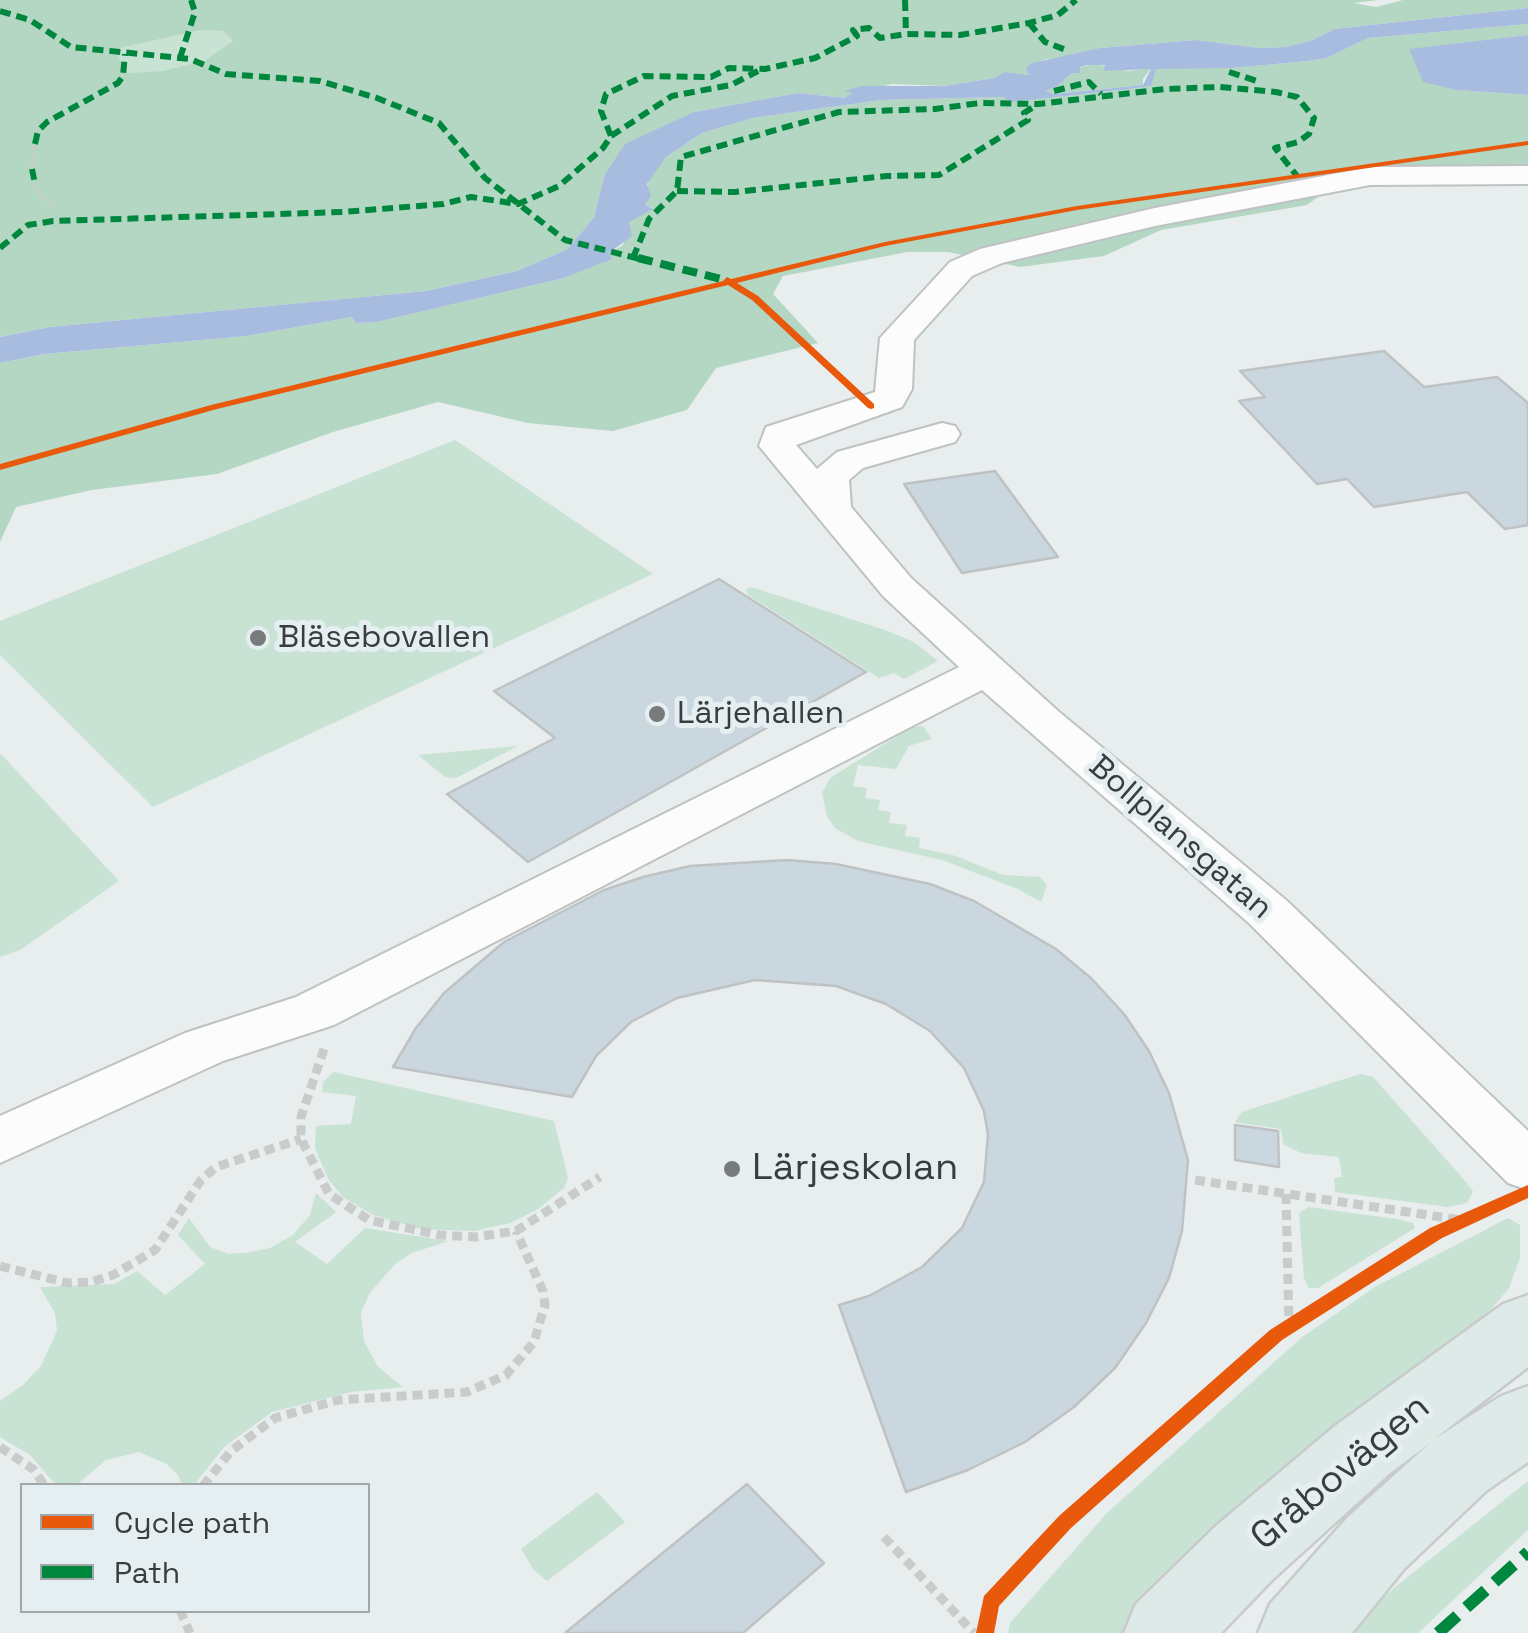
<!DOCTYPE html>
<meta charset="utf-8">
<style>
body{margin:0}
#map{position:relative;width:1528px;height:1633px;overflow:hidden;background:#e8eded;font-family:"Space Grotesk",sans-serif}
canvas{display:block}
.legend{position:absolute;left:20px;top:1483px;width:350px;height:130px;box-sizing:border-box;background:#e5eef0;border:2px solid #a1a7a9;margin:0;padding:12px 18px;list-style:none;font-size:30px;color:#3a3d3e}
.legend li{display:flex;align-items:center;gap:20px;height:50px}
.legend b{width:50px;border:2px solid #a1a7a9}
</style>
<div id="map">
<canvas width="1528" height="1633"></canvas>
<ul class="legend">
<li><b style="height:12px;background:#e8590c"></b>Cycle path</li>
<li><b style="height:12px;background:#00873e"></b>Path</li>
</ul>
</div>
<script>
const ctx = document.querySelector('canvas').getContext('2d');
ctx.lineJoin = 'round';
function paint(path, color) {
  ctx.fillStyle = color;
  ctx.fill(path, 'evenodd');
}
function poly(rows) {
  const path = new Path2D();
  for (const r of rows) {
    path.moveTo(r[0], r[1]);
    for (let i = 2; i < r.length; i += 2) path.lineTo(r[i], r[i + 1]);
  }
  return path;
}
function stroke(path, color, width, dash) {
  ctx.strokeStyle = color;
  ctx.lineWidth = width;
  ctx.lineCap = dash ? 'butt' : 'round';
  ctx.setLineDash(dash || []);
  ctx.stroke(path);
}
function label(font, color, halo, rows, align = 'center') {
  ctx.font = font + ' "Space Grotesk",sans-serif';
  ctx.lineWidth = 10;
  ctx.setLineDash([]);
  ctx.textBaseline = 'middle';
  ctx.strokeStyle = halo;
  ctx.fillStyle = color;
  for (const [text, x, y, turn = 0] of rows) {
    ctx.save();
    ctx.translate(x, y);
    ctx.rotate((+turn || 0) * Math.PI / 180);
    ctx.textAlign = isNaN(turn) ? turn : align;
    if (halo) ctx.strokeText(text, 0, 0);
    ctx.fillText(text, 0, 0);
    ctx.restore();
  }
}
paint(poly([
 [201,30,223,31,234,41,204,61,162,71,125,73,114,49],
 [455,440,653,574,153,807,0,655,0,621],
 [751,587,885,630,914,642,938,661,904,679,894,673,879,678,748,595,746,589],
 [923,726,932,739,909,746,896,769,858,765,853,786,867,788,865,798,880,800,878,810,891,812,889,823,907,825,905,836,920,838,919,848,956,856,1003,875,1040,877,1047,885,1041,902,1018,889,942,860,858,841,835,828,827,816,822,793,830,778,912,727],
 [518,746,456,778,445,777,418,755],
 [0,753,119,881,20,950,0,957],
 [333,1072,554,1121,568,1178,564,1188,538,1209,510,1223,474,1231,421,1229,373,1215,343,1197,328,1179,315,1148,316,1126,351,1124,356,1096,322,1092,323,1082],
 [1360,1074,1373,1077,1460,1175,1473,1191,1467,1203,1448,1207,1335,1192,1334,1178,1342,1177,1339,1157,1301,1153,1283,1144,1281,1129,1235,1122,1242,1112],
 [316,1193,336,1212,295,1242,327,1264,365,1228,448,1241,412,1253,395,1264,369,1294,361,1313,364,1341,378,1367,403,1387,351,1392,272,1412,224,1447,194,1485,182,1485,178,1475,167,1464,139,1452,106,1460,76,1485,56,1485,30,1455,0,1437,0,1401,23,1385,41,1366,57,1331,55,1313,40,1287,114,1284,137,1271,165,1295,205,1264,178,1235,189,1218,210,1247,228,1254,246,1253,270,1248,293,1235,310,1215],
 [1309,1207,1397,1219,1413,1223,1415,1228,1318,1288,1309,1288,1304,1278,1299,1213],
 [1508,1218,1520,1225,1520,1258,1509,1288,1493,1307,1125,1633,1008,1633,1010,1623,1107,1513,1301,1338,1375,1287],
 [1528,1481,1528,1530,1418,1633,1345,1633,1394,1588],
 [597,1492,625,1522,547,1581,534,1570,521,1549]
]), '#c8e2d4');
paint(poly([
 [0,0,1379,0,1353,3,1376,7,1403,0,1528,0,1528,8,1334,29,1310,41,1285,47,1260,48,1196,40,1100,48,1068,58,1046,59,1026,68,1030,75,1005,72,994,78,944,86,891,84,845,98,798,93,694,112,604,176,594,217,568,249,517,271,426,291,50,327,0,337],
 [201,30,223,31,233,41,204,61,162,71,126,73,115,49],
 [1528,24,1528,35,1409,50,1457,90,1528,95,1528,167,1410,166,1352,172,1307,205,1161,230,1104,256,1020,267,948,252,907,252,783,276,773,294,818,343,716,368,687,410,613,431,528,423,438,402,333,432,217,474,92,490,16,507,0,542,0,363,44,354,247,336,352,317,357,323,377,322,564,278,611,258,608,254,623,245,628,222,652,208,645,204,649,179,666,157,702,133,753,118,881,100,1003,97,1010,101,1129,89,1150,86,1156,68,1232,68,1308,61,1327,58,1368,38],
 [1095,64,1128,71,1151,68,1143,79,1143,85,1054,94,1043,91,1058,86,1072,73,1079,72,1080,67]
]), '#b4d7c4');
paint(poly([
 [1528,8,1528,24,1368,38,1327,58,1308,61,1232,68,1156,69,1151,86,1129,89,1010,102,1003,97,881,100,753,118,702,133,666,157,647,184,651,196,645,204,653,209,629,222,632,236,609,253,612,259,564,278,377,322,356,323,352,317,247,336,44,354,0,363,0,337,50,327,426,291,517,271,568,249,594,217,604,176,625,144,694,112,798,93,845,98,853,93,844,91,862,86,944,86,994,78,1005,72,1029,75,1026,68,1032,63,1100,48,1196,40,1260,48,1285,47,1310,41,1334,29],
 [1087,65,1105,65,1104,71,1151,69,1143,85,1054,94,1045,91,1058,86,1072,73,1080,73,1080,67],
 [1528,35,1528,95,1457,90,1423,82,1409,49]
]), '#a8bcdf');
const building = poly([
 [1384,351,1424,387,1497,377,1528,403,1528,525,1505,529,1467,492,1374,507,1347,479,1317,484,1239,401,1265,397,1240,371,1384,351],
 [995,471,1058,557,962,573,904,484,995,471],
 [719,579,866,672,528,862,447,794,555,738,494,691,719,579],
 [787,860,836,864,930,884,974,901,1056,949,1092,979,1124,1014,1149,1051,1169,1093,1188,1160,1182,1231,1169,1278,1146,1323,1115,1368,1074,1407,1025,1442,968,1470,906,1492,839,1305,869,1296,922,1267,962,1228,984,1182,988,1135,984,1111,964,1068,930,1031,886,1004,836,986,755,980,677,998,631,1022,596,1056,572,1097,393,1067,416,1028,444,993,504,942,604,890,643,877,690,866,787,860],
 [1235,1125,1278,1131,1279,1167,1235,1160,1235,1125],
 [747,1484,824,1563,743,1633,565,1633,747,1484]
]);
paint(building, '#cad7de');
stroke(building, '#bfc2c3', 2.5);
const minor = poly([
 [1528,166,1528,184,1370,185,1155,226,1002,263,972,276,914,340,912,389,902,407,796,445,817,469,837,452,942,423,955,426,960,434,955,442,863,468,849,480,851,507,911,578,1058,711,1286,900,1528,1131,1528,1190,1508,1183,1250,924,982,690,334,1025,223,1061,0,1163,0,1116,185,1033,296,997,959,667,883,596,759,446,766,427,875,392,880,338,950,262,980,249,1155,208,1370,167,1528,166]
]);
const major = poly([
 [1528,1295,1528,1367,1433,1440,1501,1396,1528,1386,1528,1462,1486,1491,1404,1569,1352,1633,1258,1633,1270,1604,1348,1517,1430,1443,1389,1474,1272,1580,1221,1633,1124,1633,1136,1604,1216,1526,1335,1426,1503,1304,1528,1295]
]);
stroke(minor, '#bec2c2', 4);
stroke(major, '#c8cacb', 5);
stroke(poly([
 [32,169,35,144],
 [35,184,42,197,53,204]
]), '#cacccc', 4, [4, 2.5]);
stroke(poly([
 [324,1049,301,1117,301,1139,329,1194,369,1220,440,1235,475,1237,516,1231,600,1177],
 [1195,1180,1461,1220],
 [1286,1194,1289,1327],
 [0,1266,68,1283,91,1282,113,1275,155,1250,201,1180,216,1167,301,1139],
 [0,1447,33,1469,45,1486],
 [203,1486,231,1451,275,1418,338,1400,467,1392,506,1375,534,1342,545,1305,543,1291,516,1231],
 [884,1537,974,1633],
 [180,1610,190,1633]
]), '#cacccc', 9, [10, 6]);
paint(minor, '#fcfcfc');
paint(major, '#deeae8');
stroke(poly([
 [905,0,906,34],
 [0,11,30,20,71,47,190,59,226,74,320,81,377,98,439,123,485,178,565,240,648,261],
 [1029,23,1045,42,1069,51],
 [180,58,195,12,191,0],
 [1229,72,1260,82],
 [1054,91,1089,82,1101,94],
 [611,136,672,96,731,85,758,71],
 [35,144,38,131,47,122,118,83,123,76,125,54],
 [32,169,35,184],
 [677,191,735,192,887,176,939,175,1028,120,1024,113,1038,104],
 [0,248,28,225,53,221,343,212,443,204,471,197,518,204,559,186,603,148,611,136,601,111,606,94,644,76,711,77,729,68,765,69,815,58,857,36,853,30,869,28,880,38,906,34,960,35,1029,23,1058,15,1076,0],
 [633,258,649,219,677,191,681,157,839,112,935,109,980,103,1038,104,1166,89,1220,87,1276,92,1297,97,1314,118,1309,134,1298,142,1275,148,1297,176]
]), '#00873e', 6, [11, 6]);
stroke(poly([
 [638,258,721,279]
]), '#00873e', 8, [15, 8]);
stroke(poly([
 [1438,1633,1528,1552]
]), '#00873e', 12, [26, 12]);
paint(poly([
 [1528,141,1528,145,1077,210,885,246,737,283,758,296,874,404,874,408,871,409,868,408,752,300,728,285,217,409,0,470,0,464,211,405,723,281,727,277,731,279,885,242,1077,206,1528,141],
 [1528,1185,1528,1198,1442,1238,1282,1340,1071,1528,999,1606,994,1633,976,1633,984,1596,1059,1516,1270,1330,1430,1228,1528,1185]
]), '#e8590c');
for (const [x, y, r, color] of [
 [258,638,10,"#777b7b"],
 [657,714,10,"#777b7b"],
 [732,1169,10,"#777b7b"]
]) {
  const dot = new Path2D();
  dot.arc(x, y, r, 0, 2 * Math.PI);
  ctx.fillStyle = color;
  ctx.fill(dot);
  stroke(dot, '#e5eef0', 4);
}
label('32px', '#3a3d3e', '#e5eef0', [
 ["Bläsebovallen",278,638],
 ["Lärjehallen",677,714]
], 'left');
label('32px', '#3a3d3e', '#e5eef0', [
 ["Bollplansgatan",1180,838,41]
]);
label('38px', '#3a3d3e', '#e5eef0', [
 ["Lärjeskolan",752,1169]
], 'left');
label('38px', '#3a3d3e', '#e5eef0', [
 ["Gråbovägen",1341,1473,-40]
]);
</script>
